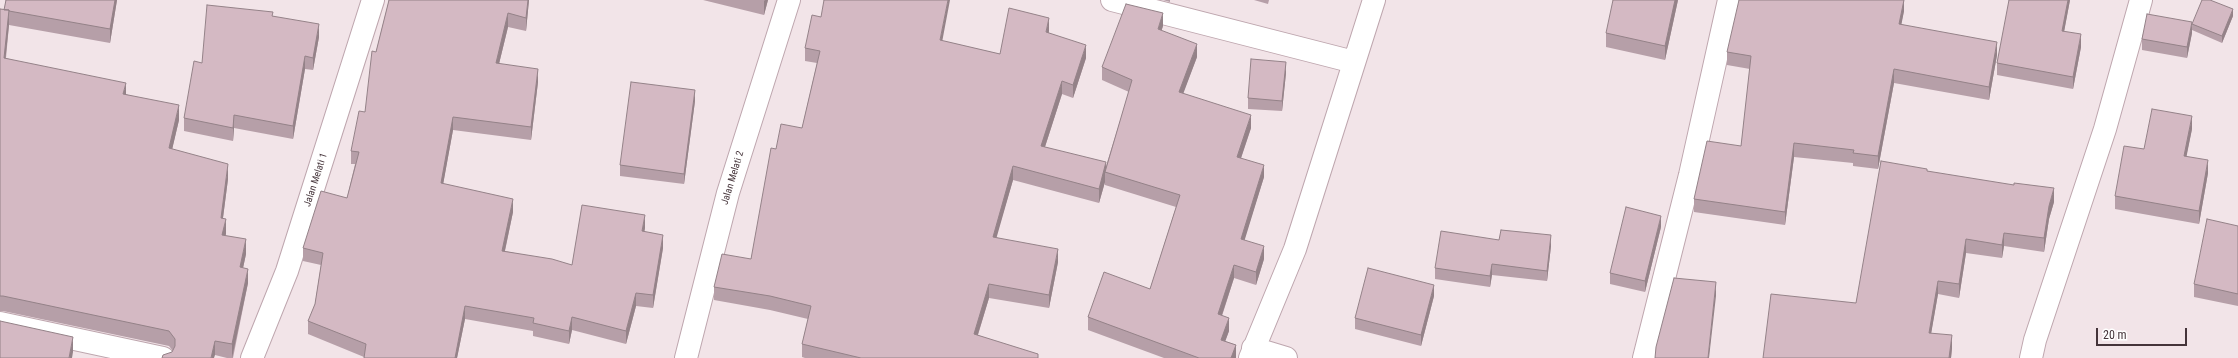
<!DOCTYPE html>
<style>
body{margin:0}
#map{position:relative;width:2238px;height:358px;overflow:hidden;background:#f2e4e8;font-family:"Roboto Condensed",sans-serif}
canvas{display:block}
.scale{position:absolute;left:2096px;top:328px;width:91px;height:18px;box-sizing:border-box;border:2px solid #45343a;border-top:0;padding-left:5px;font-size:12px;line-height:14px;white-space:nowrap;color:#45343a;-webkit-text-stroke:3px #fff;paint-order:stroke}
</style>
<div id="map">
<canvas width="2238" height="358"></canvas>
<div class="scale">20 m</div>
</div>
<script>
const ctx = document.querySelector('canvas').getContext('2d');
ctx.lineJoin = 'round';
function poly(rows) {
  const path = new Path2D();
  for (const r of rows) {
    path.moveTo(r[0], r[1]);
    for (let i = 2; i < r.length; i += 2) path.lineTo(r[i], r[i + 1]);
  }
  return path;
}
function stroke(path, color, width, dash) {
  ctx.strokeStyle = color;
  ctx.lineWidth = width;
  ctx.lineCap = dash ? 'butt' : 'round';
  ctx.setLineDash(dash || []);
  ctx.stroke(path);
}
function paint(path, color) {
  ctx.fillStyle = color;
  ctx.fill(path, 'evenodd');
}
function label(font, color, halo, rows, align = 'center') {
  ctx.font = font + ' "Roboto Condensed",sans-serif';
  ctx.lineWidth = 4;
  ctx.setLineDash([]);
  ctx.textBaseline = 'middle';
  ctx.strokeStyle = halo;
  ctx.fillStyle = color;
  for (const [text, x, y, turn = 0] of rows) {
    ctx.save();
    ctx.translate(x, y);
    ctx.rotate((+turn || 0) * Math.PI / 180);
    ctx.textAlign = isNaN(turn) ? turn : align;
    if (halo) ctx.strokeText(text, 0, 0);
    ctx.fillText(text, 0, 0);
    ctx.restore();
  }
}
const minor = poly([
 [1112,0,1354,62],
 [0,323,163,358],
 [1253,348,1286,358],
 [252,358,287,271,373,0],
 [686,358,728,193,789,0],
 [1250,358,1295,249,1374,0],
 [1644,358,1690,175,1729,0],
 [2031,358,2035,340,2105,129,2141,0]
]);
stroke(minor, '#bea6ae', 24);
stroke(minor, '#fff', 22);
paint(poly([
 [6,0,117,0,110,43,9,25,6,58,126,94,179,120,172,149,228,179,223,218,226,234,225,235,246,254,243,268,248,283,233,358,227,358,215,355,172,352,173,351,169,346,3,311,0,311,0,9,4,10],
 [389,0,529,0,526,31,508,27,499,64,538,82,531,140,453,130,443,184,513,212,505,251,572,265,645,228,644,232,663,248,653,308,636,306,626,344,572,330,569,344,533,336,533,331,465,319,457,358,364,358,364,357,308,334,308,321,315,304,321,265,303,261,303,248,347,198,355,164,351,164,351,151,365,112,376,52],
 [703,0,768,0,764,15],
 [1163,0,1170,0,1170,2],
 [1254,0,1269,0,1268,4],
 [1678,0,1665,60,1606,47,1606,33],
 [1904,0,1904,11,1901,24,1997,55,1989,100,1894,83,1878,169,1853,166,1853,163,1794,157,1785,225,1694,212,1694,199,1741,146,1750,69,1727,65,1727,52],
 [2070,0,2064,31,2081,47,2073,89,1997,75,1997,63],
 [273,16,319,37,313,70,305,69,293,139,234,128,233,141,184,131,184,118,202,63],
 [2233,16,2222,43,2192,30,2192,24],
 [1163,26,1161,31,1197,57,1183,93,1251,128,1241,158,1264,177,1244,240,1264,259,1256,285,1234,278,1222,316,1229,331,1225,341,1236,345,1236,358,1164,358,1088,330,1088,317,1150,289,1176,207,1105,185,1105,182,1099,203,1013,180,996,237,1058,262,1049,308,989,298,978,335,1038,358,805,358,802,357,802,344,808,319,770,310,714,300,714,287,751,259,776,149,802,128,817,63,805,61,805,48,943,41,1000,54,1049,31,1049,33,1086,58,1073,98,1062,94,1045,147,1106,166,1129,92,1102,80,1102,67],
 [2192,33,2187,58,2142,50,2142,39],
 [1286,73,1282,111,1248,109,1248,98],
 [695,101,684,184,620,176,620,165],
 [2192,129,2186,157,2208,173,2199,224,2115,209,2115,196,2144,149],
 [1927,171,2054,202,2049,219,2044,252,2004,246,2002,258,1966,253,1959,298,1938,294,1931,333,1952,348,1951,358,1763,358,1856,303],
 [2238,226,2238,306,2194,297,2194,284],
 [1661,227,1645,292,1610,284,1610,273],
 [1499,240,1551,246,1547,281,1492,275,1490,287,1435,279,1435,268],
 [1434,296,1421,346,1355,329,1355,318]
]), '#b69fa8');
paint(poly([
 [115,0,117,0,110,43,110,29],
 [528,0,529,0,526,31,526,18],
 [765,0,768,0,764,15,764,1],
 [948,0,950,0,940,53,940,40],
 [1675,0,1678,0,1665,60,1665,46],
 [1904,0,1904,11,1899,37,1899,24],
 [2068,0,2070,0,2062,43,2062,31],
 [2233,9,2233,16,2222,43,2222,36],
 [9,10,9,25,4,72,4,58],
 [508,13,508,27,496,76,496,63],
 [1163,13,1163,26,1158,42,1158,29],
 [1049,18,1049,31,1046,46,1046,32],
 [2192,22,2192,33,2187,58,2187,47],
 [319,24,319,37,313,70,313,58],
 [2081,34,2081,47,2073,89,2073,77],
 [1997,42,1997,55,1989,100,1989,87],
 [1197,44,1197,57,1179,105,1179,92],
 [1086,45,1086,58,1073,98,1073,85],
 [305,56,305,69,293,139,293,126],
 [1286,62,1286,73,1282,111,1282,101],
 [538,69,538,82,531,140,531,127],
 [1894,69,1894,83,1878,169,1878,156],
 [1062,81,1062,94,1041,159,1041,146],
 [126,83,126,98,123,94],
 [695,90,695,101,684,184,684,174],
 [179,105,179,120,169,163,169,148],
 [234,115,234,128,233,141,233,128],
 [1251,115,1251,128,1237,170,1237,157],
 [2192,116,2192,129,2184,169,2184,156],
 [453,117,453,130,441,196,441,183],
 [1794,143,1794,157,1785,225,1785,212],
 [2208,160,2208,173,2199,224,2199,211],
 [1106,162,1106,173,1105,172,1105,182,1099,203,1099,189],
 [228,164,228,179,221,233,221,218],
 [1264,165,1264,177,1241,252,1241,239],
 [1013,166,1013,180,993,250,993,237],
 [2054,188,2054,202,2049,219,2044,252,2044,238,2049,206],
 [513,199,513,212,502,264,502,251],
 [645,215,645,228,642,244,642,231],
 [1661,216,1661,227,1645,292,1645,281],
 [226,219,226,234,222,249,222,235],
 [2004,233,2004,246,2002,258,2002,245],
 [663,235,663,248,653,308,653,295],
 [1551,235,1551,246,1547,281,1547,271],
 [246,239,246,254,240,282,240,267],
 [1966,239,1966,253,1959,298,1959,284],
 [1264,246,1264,259,1256,285,1256,272],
 [1058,249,1058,262,1049,308,1049,295],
 [1492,264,1492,275,1490,287,1490,276],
 [1234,265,1234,278,1218,327,1218,314],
 [248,269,248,283,232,358,232,344],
 [1938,281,1938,294,1929,346,1929,333],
 [1716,282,1716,296,1709,358,1708,358],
 [989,284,989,298,974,347,974,334],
 [1434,285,1434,296,1421,346,1421,335],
 [636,293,636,306,626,344,626,331],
 [465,306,465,319,457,358,455,358],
 [572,317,572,330,569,344,569,331],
 [1229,318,1229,331,1221,353,1221,340],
 [1952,335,1952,348,1951,358,1949,358],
 [73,337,73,352,72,358,69,358],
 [215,341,215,355,214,358,211,358],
 [1236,345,1236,358,1231,358]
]), '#948288');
const building = poly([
 [6,0,115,0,110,29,9,11,9,10,4,10,6,0],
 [389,0,528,0,526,18,508,13,496,63,538,69,531,127,453,117,441,183,513,199,502,251,552,259,572,265,582,205,645,215,642,231,663,235,653,295,636,293,626,331,572,317,569,331,533,323,534,318,465,306,455,358,364,358,366,344,308,321,315,304,323,253,303,248,321,191,347,198,359,152,351,151,359,111,365,112,372,51,376,52,389,0],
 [824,0,948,0,940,40,1000,54,1009,8,1049,18,1046,32,1086,45,1073,85,1062,81,1041,146,1106,162,1099,189,1013,166,993,237,1058,249,1049,295,989,284,974,334,1038,354,1038,358,861,358,802,344,811,306,770,296,714,287,722,254,751,259,771,148,776,149,781,124,802,128,820,51,805,48,812,15,821,17,824,0],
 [1613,0,1675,0,1665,46,1606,33,1613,0],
 [1739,0,1904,0,1899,24,1997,42,1989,87,1894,69,1878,156,1853,153,1854,150,1794,143,1785,212,1694,199,1707,141,1741,146,1751,56,1727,52,1739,0],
 [2009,0,2068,0,2062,31,2081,34,2073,77,1997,63,2009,0],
 [2202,0,2210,0,2233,9,2222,36,2192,24,2202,0],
 [1126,4,1163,13,1158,29,1197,44,1179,92,1251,115,1237,157,1264,165,1241,239,1264,246,1256,272,1234,265,1218,314,1229,318,1221,340,1236,345,1231,358,1199,358,1088,317,1104,272,1150,289,1180,195,1105,172,1132,80,1102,67,1126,4],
 [207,5,273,12,272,16,319,24,313,58,305,56,293,126,234,115,233,128,184,118,194,61,202,63,207,5],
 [0,9,9,10,4,58,126,83,123,94,179,105,169,148,228,164,221,218,226,219,222,235,246,239,240,267,248,269,232,344,215,341,211,358,162,358,163,355,172,352,175,346,175,339,169,331,3,296,0,296,0,9],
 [2147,14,2192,22,2187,47,2142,39,2147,14],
 [1251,59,1286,62,1282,101,1248,98,1251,59],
 [631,82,695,90,684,174,620,165,631,82],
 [2152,109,2192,116,2184,156,2208,160,2199,211,2115,196,2124,146,2144,149,2152,109],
 [1881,161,1927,169,1927,171,2014,185,2014,183,2054,188,2049,206,2044,238,2004,233,2002,245,1966,239,1959,284,1938,281,1929,333,1952,335,1949,358,1763,358,1771,294,1856,303,1881,161],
 [1626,207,1661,216,1645,281,1610,273,1626,207],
 [2207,219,2238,226,2238,294,2194,284,2207,219],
 [1501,230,1551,235,1547,271,1492,264,1490,276,1435,268,1441,231,1499,240,1501,230],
 [1368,268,1434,285,1421,335,1355,318,1368,268],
 [1674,278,1716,282,1708,358,1655,358,1656,347,1674,278],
 [0,321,73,337,69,358,0,358,0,321]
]);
paint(building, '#d4b9c3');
stroke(building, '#948288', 1);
label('10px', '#45343a', '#fff', [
 ["Jalan Melati 2",733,178,-73],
 ["Jalan Melati 1",316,180,-72]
]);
</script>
